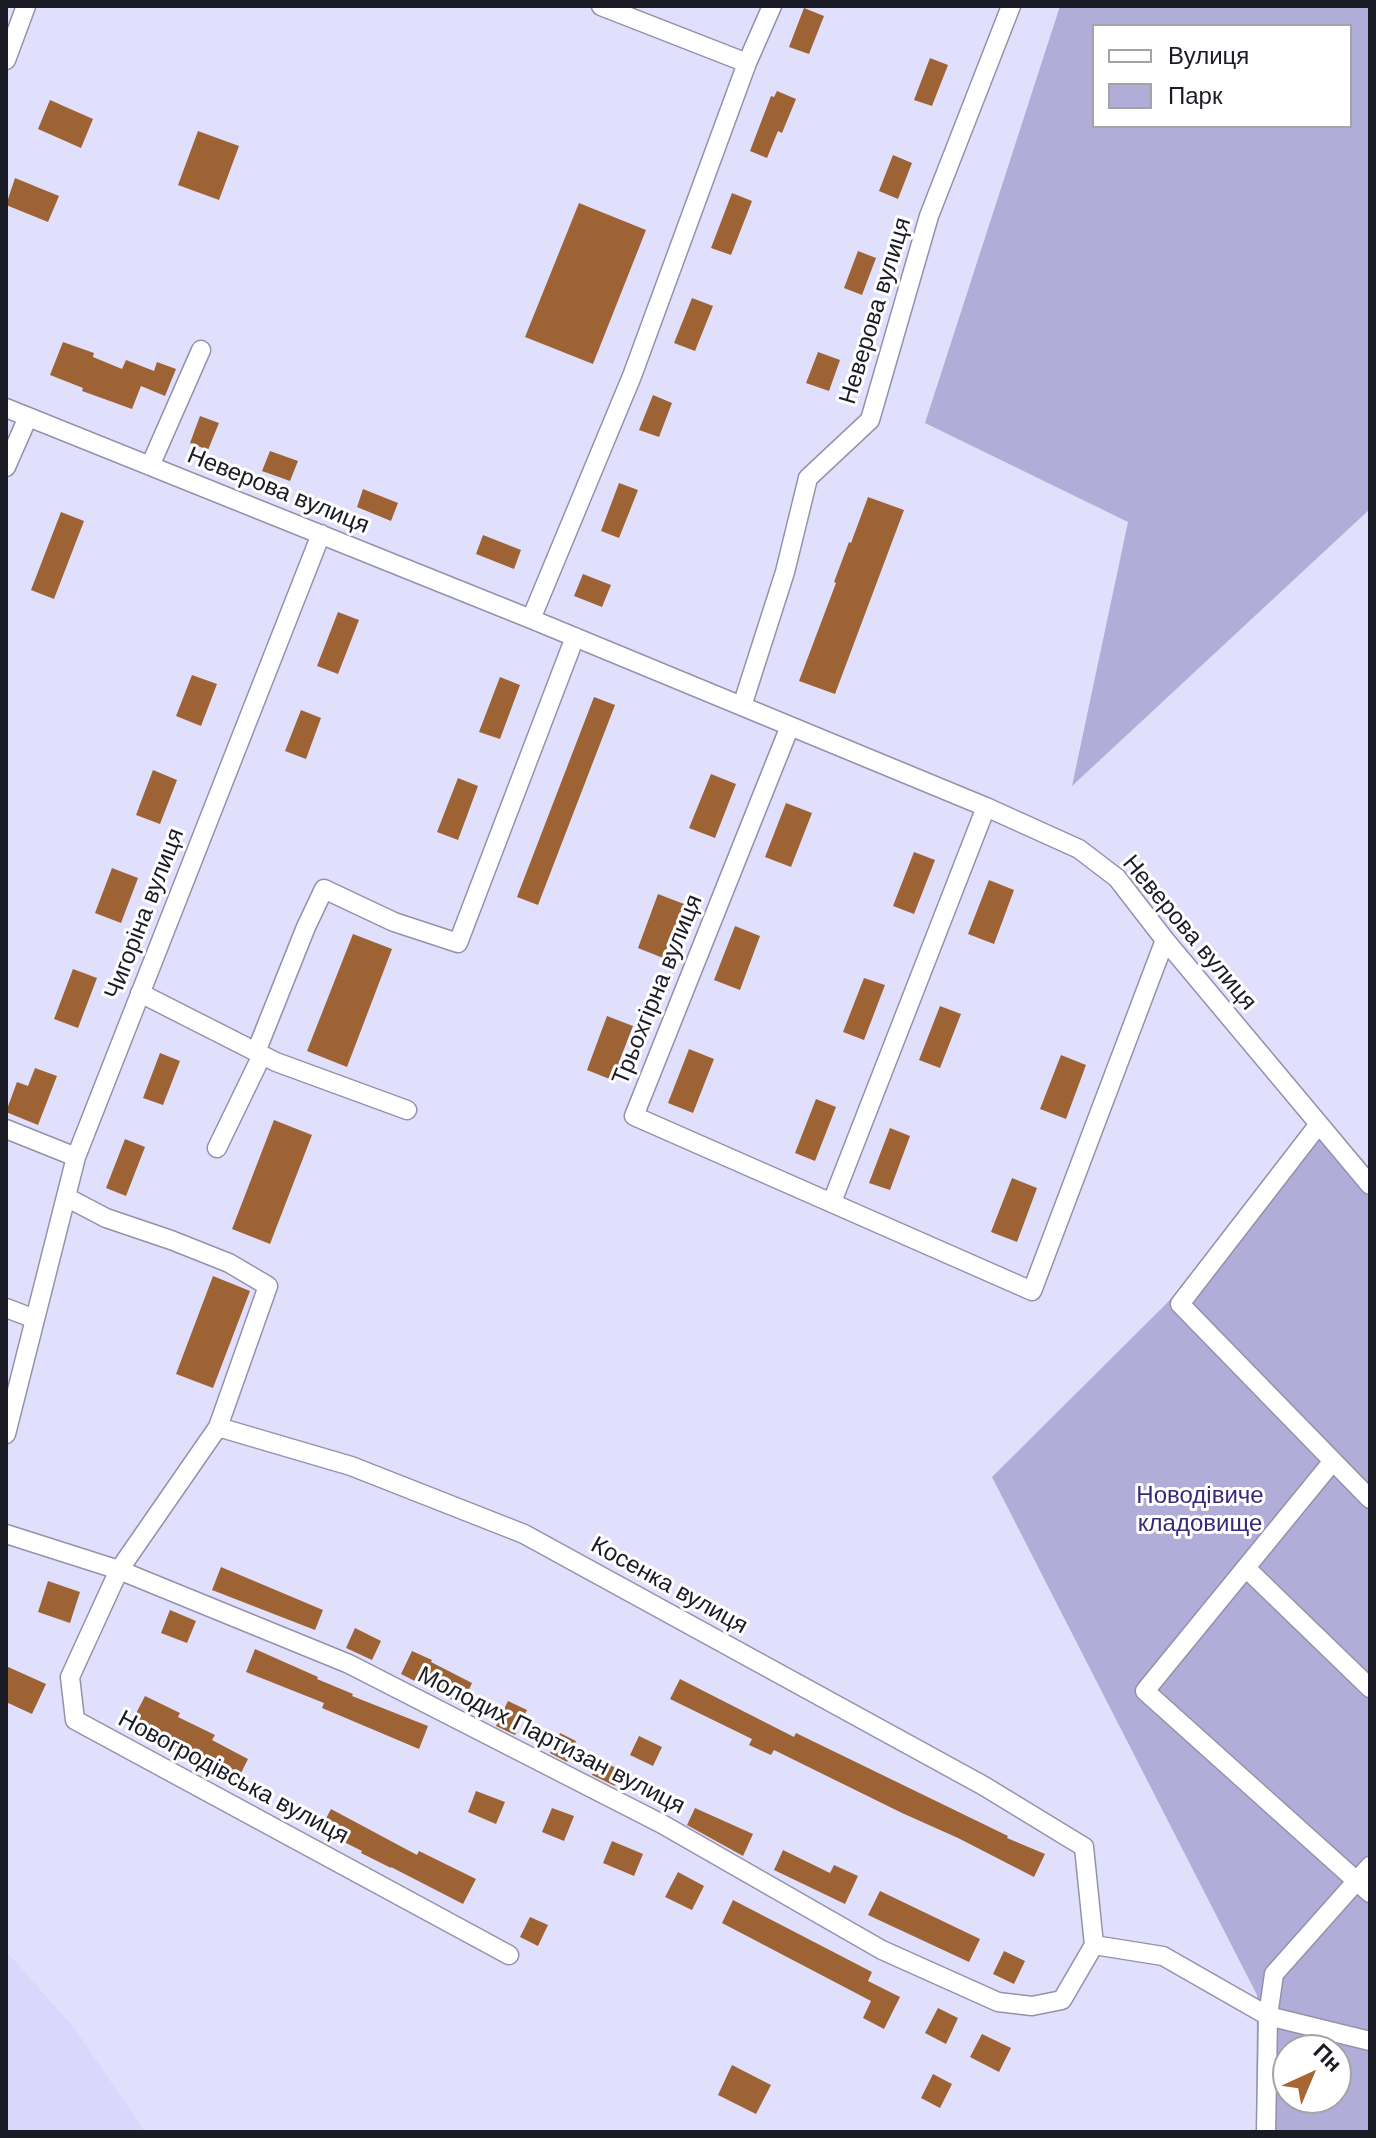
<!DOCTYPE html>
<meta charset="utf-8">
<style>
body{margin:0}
#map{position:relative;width:1376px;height:2138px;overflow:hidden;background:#e1e0fc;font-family:Helvetica,sans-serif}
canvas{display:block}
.frame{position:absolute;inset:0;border:8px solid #1b1b25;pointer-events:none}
.legend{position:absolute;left:1092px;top:24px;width:260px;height:104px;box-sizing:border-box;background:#fff;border:2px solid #a4a4a8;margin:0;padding:10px 14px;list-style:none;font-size:24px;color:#1b1b25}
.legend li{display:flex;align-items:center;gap:16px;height:40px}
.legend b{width:40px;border:2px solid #a4a4a8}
.north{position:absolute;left:1272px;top:2034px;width:80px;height:80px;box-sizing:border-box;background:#fff;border:2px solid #a4a4a8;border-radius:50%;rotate:44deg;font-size:22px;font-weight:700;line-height:32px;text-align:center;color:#1b1b25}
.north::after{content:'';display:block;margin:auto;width:28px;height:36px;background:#a86633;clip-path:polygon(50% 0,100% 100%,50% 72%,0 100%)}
</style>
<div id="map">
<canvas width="1376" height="2138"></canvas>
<div class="frame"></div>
<ul class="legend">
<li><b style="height:10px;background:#fff"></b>Вулиця</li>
<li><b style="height:22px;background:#b0add8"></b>Парк</li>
</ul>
<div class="north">Пн</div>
</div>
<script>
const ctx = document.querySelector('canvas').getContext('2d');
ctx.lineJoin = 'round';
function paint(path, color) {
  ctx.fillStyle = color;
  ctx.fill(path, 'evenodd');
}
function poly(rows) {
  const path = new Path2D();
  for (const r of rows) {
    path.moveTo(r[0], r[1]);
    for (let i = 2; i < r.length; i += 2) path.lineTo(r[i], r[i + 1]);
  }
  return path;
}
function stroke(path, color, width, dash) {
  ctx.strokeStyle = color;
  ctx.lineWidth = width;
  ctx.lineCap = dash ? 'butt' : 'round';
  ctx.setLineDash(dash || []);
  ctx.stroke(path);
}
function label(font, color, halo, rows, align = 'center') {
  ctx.font = font + ' Helvetica,sans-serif';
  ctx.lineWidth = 6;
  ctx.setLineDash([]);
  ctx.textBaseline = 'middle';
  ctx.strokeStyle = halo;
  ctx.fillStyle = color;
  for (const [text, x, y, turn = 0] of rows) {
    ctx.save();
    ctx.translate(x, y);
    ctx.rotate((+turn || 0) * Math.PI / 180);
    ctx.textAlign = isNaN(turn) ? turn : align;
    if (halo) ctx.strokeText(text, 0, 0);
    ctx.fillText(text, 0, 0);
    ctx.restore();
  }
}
paint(poly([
 [6,1951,75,2029,145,2132,6,2132]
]), '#d9d7fb');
paint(poly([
 [1060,6,1370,6,1370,509,1072,786,1128,522,925,423],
 [1094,26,1350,26,1350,126,1094,126],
 [1320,1138,1370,1198,1370,2132,1256,2132,1257,1995,992,1477,1166,1304],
 [1288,2050,1336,2050,1336,2098,1288,2098]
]), '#b0add8');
paint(poly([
 [804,8,824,16,809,54,789,47],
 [930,58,948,65,932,106,914,100],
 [777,91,796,99,782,133,778,131,767,158,750,151,771,96,774,97],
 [50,100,93,119,81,148,38,129],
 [198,131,239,146,219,200,178,185],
 [893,155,912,163,898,199,879,191],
 [15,178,59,196,48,222,6,205],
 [732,193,752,201,731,255,711,248],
 [579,203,646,230,593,364,525,337],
 [858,251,876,258,862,295,844,288],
 [692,298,713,306,695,351,674,343],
 [63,342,94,353,93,357,122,369,126,360,154,371,157,362,176,369,165,396,141,386,132,409,82,391,83,388,50,375],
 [818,352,840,360,829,391,806,383],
 [653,395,672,403,659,437,639,430],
 [200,416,219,423,208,450,190,443],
 [270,451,298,461,290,481,262,471],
 [619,483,638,490,619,538,601,531],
 [363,489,398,503,391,521,357,507],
 [868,497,904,510,835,694,799,681,836,583,834,582,849,542,851,543],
 [61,512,84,521,54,599,31,590],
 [483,535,521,550,514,569,476,554],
 [583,574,611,585,602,607,574,596],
 [338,612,359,620,338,674,317,666],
 [192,675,217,684,201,726,176,716],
 [500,677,520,685,500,739,479,732],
 [594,697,615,705,538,905,517,897],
 [301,710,321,718,306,759,285,751],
 [153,770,177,780,160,824,136,815],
 [711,774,736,784,715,838,689,828],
 [458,778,478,786,458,840,437,832],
 [786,803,812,813,791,867,765,857],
 [914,852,935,860,914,914,893,906],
 [112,868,138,878,121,923,95,913],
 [989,880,1014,890,994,944,968,934],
 [658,894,684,904,663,958,638,948],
 [735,926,760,936,740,990,714,980],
 [353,934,392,949,347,1067,307,1051],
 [73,969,97,978,78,1028,54,1019],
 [864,978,885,985,864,1040,843,1032],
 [940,1006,961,1014,940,1068,919,1060],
 [607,1016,633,1026,612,1080,587,1070],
 [689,1049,714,1059,693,1113,668,1103],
 [160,1053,180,1061,163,1105,143,1098],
 [1061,1055,1086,1065,1066,1119,1040,1109],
 [35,1068,57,1076,38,1125,6,1112,17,1082,28,1086],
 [816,1099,836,1107,815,1161,795,1153],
 [274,1120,312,1135,270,1244,232,1229],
 [890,1128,910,1136,890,1190,869,1183],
 [125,1139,145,1147,126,1196,106,1188],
 [1012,1178,1037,1188,1017,1242,991,1232],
 [213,1276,250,1291,213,1388,176,1374],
 [221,1567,323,1610,315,1630,212,1590],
 [48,1581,80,1592,70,1623,38,1612],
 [170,1610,196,1621,187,1643,161,1633],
 [355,1628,381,1641,372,1660,346,1648],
 [255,1649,318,1677,317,1679,353,1694,352,1696,428,1726,419,1749,322,1708,324,1703,246,1672],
 [412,1651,432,1660,431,1662,472,1683,462,1705,401,1674],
 [6,1666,46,1684,32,1714,6,1702],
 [680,1679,794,1737,796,1733,1008,1836,1007,1838,1045,1854,1034,1877,958,1838,902,1813,774,1750,771,1755,749,1745,752,1739,670,1699],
 [145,1696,180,1713,178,1717,215,1735,212,1740,248,1759,237,1781,130,1725],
 [508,1701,527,1710,515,1735,496,1726],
 [560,1733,576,1741,567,1762,550,1753],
 [639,1736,662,1747,653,1766,630,1755],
 [600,1760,622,1771,615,1786,592,1775],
 [476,1791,505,1802,496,1824,468,1812],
 [552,1808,574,1816,564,1841,542,1832],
 [695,1808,753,1834,743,1856,687,1825],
 [331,1809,417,1855,419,1851,476,1879,463,1904,391,1867,391,1868,361,1853,362,1851,320,1830],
 [612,1841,643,1854,634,1876,603,1863],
 [783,1850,830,1873,834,1865,858,1876,845,1904,774,1870],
 [678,1872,704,1886,692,1910,665,1897],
 [880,1891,980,1939,969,1962,868,1915],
 [733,1900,872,1972,868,1981,900,1997,884,2029,863,2018,871,2001,722,1923],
 [530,1917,548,1925,538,1946,520,1937],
 [1004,1951,1025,1961,1014,1984,993,1974],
 [938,2008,958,2018,946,2044,925,2033],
 [982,2034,1011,2048,999,2072,970,2057],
 [732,2065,771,2085,756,2114,718,2095],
 [933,2074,952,2084,940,2108,921,2098]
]), '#9e6335');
const minor = poly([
 [601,6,747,63],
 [6,60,26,6],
 [6,408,531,619,986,807,1079,849,1117,878,1165,940,1370,1185],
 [150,466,201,350],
 [6,467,28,417],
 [531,619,632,376,747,63,772,6],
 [742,706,785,572,808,478,870,420,929,216,1011,6],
 [790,726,634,1116,1032,1291,1165,940],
 [140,993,276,1062,407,1110],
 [256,1052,306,927,324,889,394,922,458,943,575,637],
 [1319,1124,1180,1304,1370,1499],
 [6,1129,76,1157],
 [217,1148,262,1055],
 [66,1197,106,1218,171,1240,229,1263,268,1286,218,1427],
 [832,1202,986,807],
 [6,1308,35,1319],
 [6,1434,76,1157,321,534],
 [1333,1461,1145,1691,1370,1893],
 [6,1534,119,1570,349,1664,662,1824,882,1950,998,2002,1032,2006,1062,2000,1094,1945,1084,1847,984,1786,524,1534,351,1466,218,1427,119,1570,70,1677,75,1720,509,1955],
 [1246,1568,1370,1688],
 [1094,1945,1163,1956,1268,2016,1370,2041],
 [1266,2132,1268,2016,1274,1974,1370,1866]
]);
stroke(minor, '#9392ac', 21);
stroke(minor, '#fff', 18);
label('24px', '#1b1b25', '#fff', [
 ["Неверова вулиця",876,311,-73],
 ["Неверова вулиця",278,491,22],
 ["Чигоріна вулиця",145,914,-69],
 ["Неверова вулиця",1189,933,50],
 ["Трьохгірна вулиця",658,990,-68],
 ["Косенка вулиця",669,1586,29],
 ["Молодих Партизан вулиця",551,1741,27],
 ["Новогродівська вулиця",233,1778,28]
]);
label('24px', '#3a2978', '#fff', [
 ["Новодівиче",1200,1496],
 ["кладовище",1200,1524]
]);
</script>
